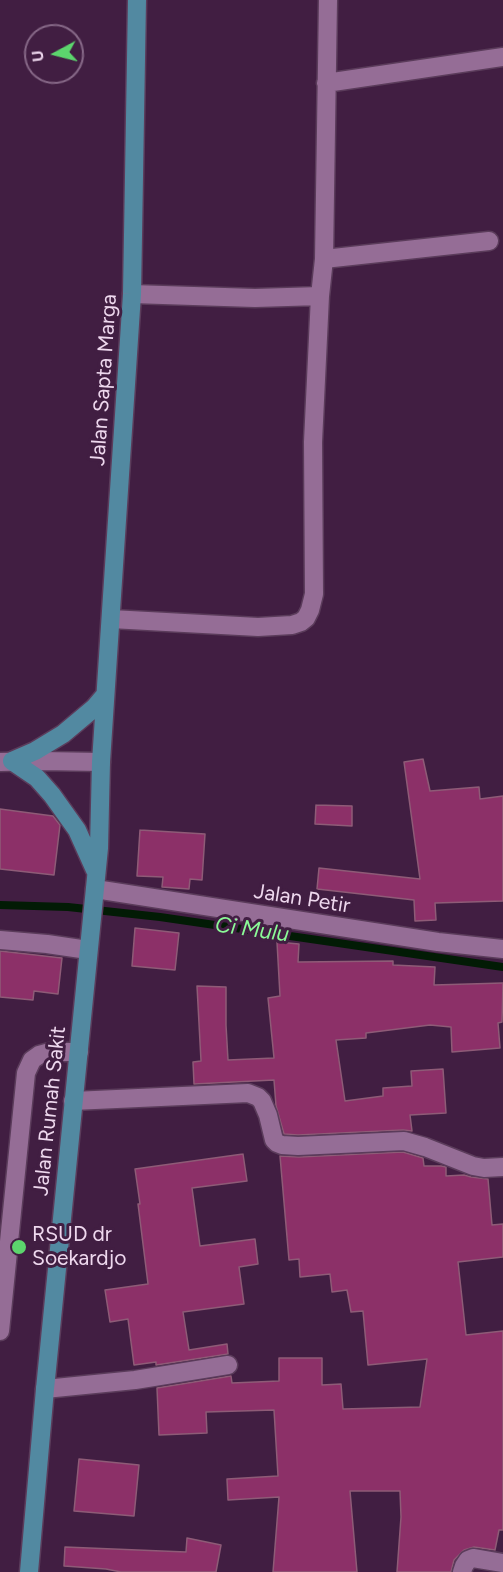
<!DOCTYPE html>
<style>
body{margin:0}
#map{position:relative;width:503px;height:1572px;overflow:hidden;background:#411e42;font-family:Figtree,sans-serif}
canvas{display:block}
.north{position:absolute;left:24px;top:24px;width:60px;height:60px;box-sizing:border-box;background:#411e42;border:2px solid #866887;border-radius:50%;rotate:263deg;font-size:16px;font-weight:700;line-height:24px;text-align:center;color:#eed8ee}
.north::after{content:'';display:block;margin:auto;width:21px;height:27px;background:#5cd56d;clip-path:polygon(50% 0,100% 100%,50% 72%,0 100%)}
</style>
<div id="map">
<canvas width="503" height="1572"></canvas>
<div class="north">U</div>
</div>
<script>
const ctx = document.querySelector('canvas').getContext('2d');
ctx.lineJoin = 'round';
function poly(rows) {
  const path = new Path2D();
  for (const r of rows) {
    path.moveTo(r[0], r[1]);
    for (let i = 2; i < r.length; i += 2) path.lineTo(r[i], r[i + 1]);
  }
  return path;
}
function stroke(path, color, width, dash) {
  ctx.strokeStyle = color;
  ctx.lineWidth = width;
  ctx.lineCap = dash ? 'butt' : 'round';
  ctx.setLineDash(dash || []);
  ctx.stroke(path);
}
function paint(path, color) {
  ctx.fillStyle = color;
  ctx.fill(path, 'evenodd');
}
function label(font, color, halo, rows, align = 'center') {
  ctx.font = font + ' Figtree,sans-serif';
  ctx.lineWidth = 6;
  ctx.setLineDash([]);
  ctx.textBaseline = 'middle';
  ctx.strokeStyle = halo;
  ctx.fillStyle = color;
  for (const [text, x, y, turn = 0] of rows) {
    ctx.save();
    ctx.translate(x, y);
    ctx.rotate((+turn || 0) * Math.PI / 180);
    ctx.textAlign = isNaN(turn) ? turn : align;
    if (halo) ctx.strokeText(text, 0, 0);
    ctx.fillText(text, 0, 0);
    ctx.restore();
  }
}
stroke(poly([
 [0,905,68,907,160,917,503,967]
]), '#021b05', 8);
const building = poly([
 [423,759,430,791,479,787,480,799,503,796,503,901,435,903,436,920,415,921,414,900,317,889,319,868,420,879,404,762,423,759],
 [316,805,352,806,352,826,315,824,316,805],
 [0,809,53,816,60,825,54,875,0,869,0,809],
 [140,830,205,834,202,880,190,879,189,889,162,887,163,877,137,876,140,830],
 [135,928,179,933,175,970,132,966,135,928],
 [277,942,299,944,298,962,393,961,393,965,435,967,434,985,503,983,502,1022,498,1023,500,1048,452,1052,451,1027,430,1025,366,1033,366,1038,336,1040,345,1101,383,1096,383,1088,412,1086,411,1071,443,1069,446,1113,410,1115,412,1131,403,1130,298,1135,284,1134,276,1106,274,1080,194,1084,193,1062,201,1061,197,986,226,987,226,1025,228,1060,274,1058,268,998,280,996,277,942],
 [0,951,62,958,58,994,34,991,33,1000,0,997,0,951],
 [403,1152,423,1158,424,1166,441,1166,446,1167,446,1176,464,1175,471,1177,488,1179,492,1225,503,1224,503,1257,458,1262,466,1335,503,1331,503,1530,499,1530,495,1550,474,1547,464,1550,454,1560,451,1572,397,1572,401,1517,400,1491,350,1491,357,1572,273,1572,279,1497,228,1500,227,1479,278,1476,274,1410,206,1412,207,1433,159,1435,157,1388,231,1376,232,1383,279,1381,279,1358,322,1358,322,1385,341,1384,343,1409,420,1407,427,1359,368,1365,363,1311,351,1312,347,1290,332,1292,330,1274,300,1277,299,1259,289,1260,280,1156,299,1157,403,1152],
 [243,1154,247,1181,192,1188,200,1246,255,1239,258,1264,239,1267,244,1304,183,1312,189,1350,227,1344,228,1354,156,1365,156,1362,134,1365,128,1319,110,1322,105,1290,148,1284,138,1204,140,1204,135,1169,243,1154],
 [79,1459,139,1465,134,1516,74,1511,79,1459],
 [187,1538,221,1545,216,1572,121,1572,106,1569,64,1566,65,1547,186,1552,187,1538]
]);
paint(building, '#8c3068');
stroke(building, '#8e5b77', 1.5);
const minor = poly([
 [326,83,503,57],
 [324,259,328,0],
 [320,296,324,259,489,241],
 [111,619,258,627,292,625,301,622,306,618,310,610,314,594,313,442,320,296,255,298,132,294],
 [0,762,42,761,101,762],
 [95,889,438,942,503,949],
 [0,940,47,944,88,950],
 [73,1101,248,1093,258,1097,262,1101,268,1115,274,1140,277,1143,282,1145,298,1146,404,1141,425,1147,473,1166,484,1168,503,1167],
 [0,1331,26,1073,32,1060,39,1055,50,1052,79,1052],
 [45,1389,135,1380,228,1365],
 [462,1572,464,1566,468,1560,473,1558,503,1563]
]);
const major = poly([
 [12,761,37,778,52,795,77,830,95,870],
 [12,761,35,751,63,734,94,708,105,695],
 [29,1572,45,1389,99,848,101,762,132,294,137,0]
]);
stroke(minor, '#5b3c5b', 21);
stroke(major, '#5b3c5b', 21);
stroke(minor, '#956d96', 18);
stroke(major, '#5289a1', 18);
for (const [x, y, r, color] of [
 [19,1247,8,"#5cd56d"]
]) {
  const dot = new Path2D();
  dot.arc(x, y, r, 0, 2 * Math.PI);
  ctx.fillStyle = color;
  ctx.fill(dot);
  stroke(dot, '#411e42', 2);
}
label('21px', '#eed8ee', '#411e42', [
 ["Jalan Sapta Marga",104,380,-86],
 ["Jalan Petir",302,899,9],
 ["Jalan Rumah Sakit",50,1111,-84]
]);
label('21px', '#eed8ee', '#411e42', [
 ["RSUD dr",32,1235],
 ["Soekardjo",32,1259]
], 'left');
label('italic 22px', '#8bfa97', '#411e42', [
 ["Ci Mulu",252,930,8]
]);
</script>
